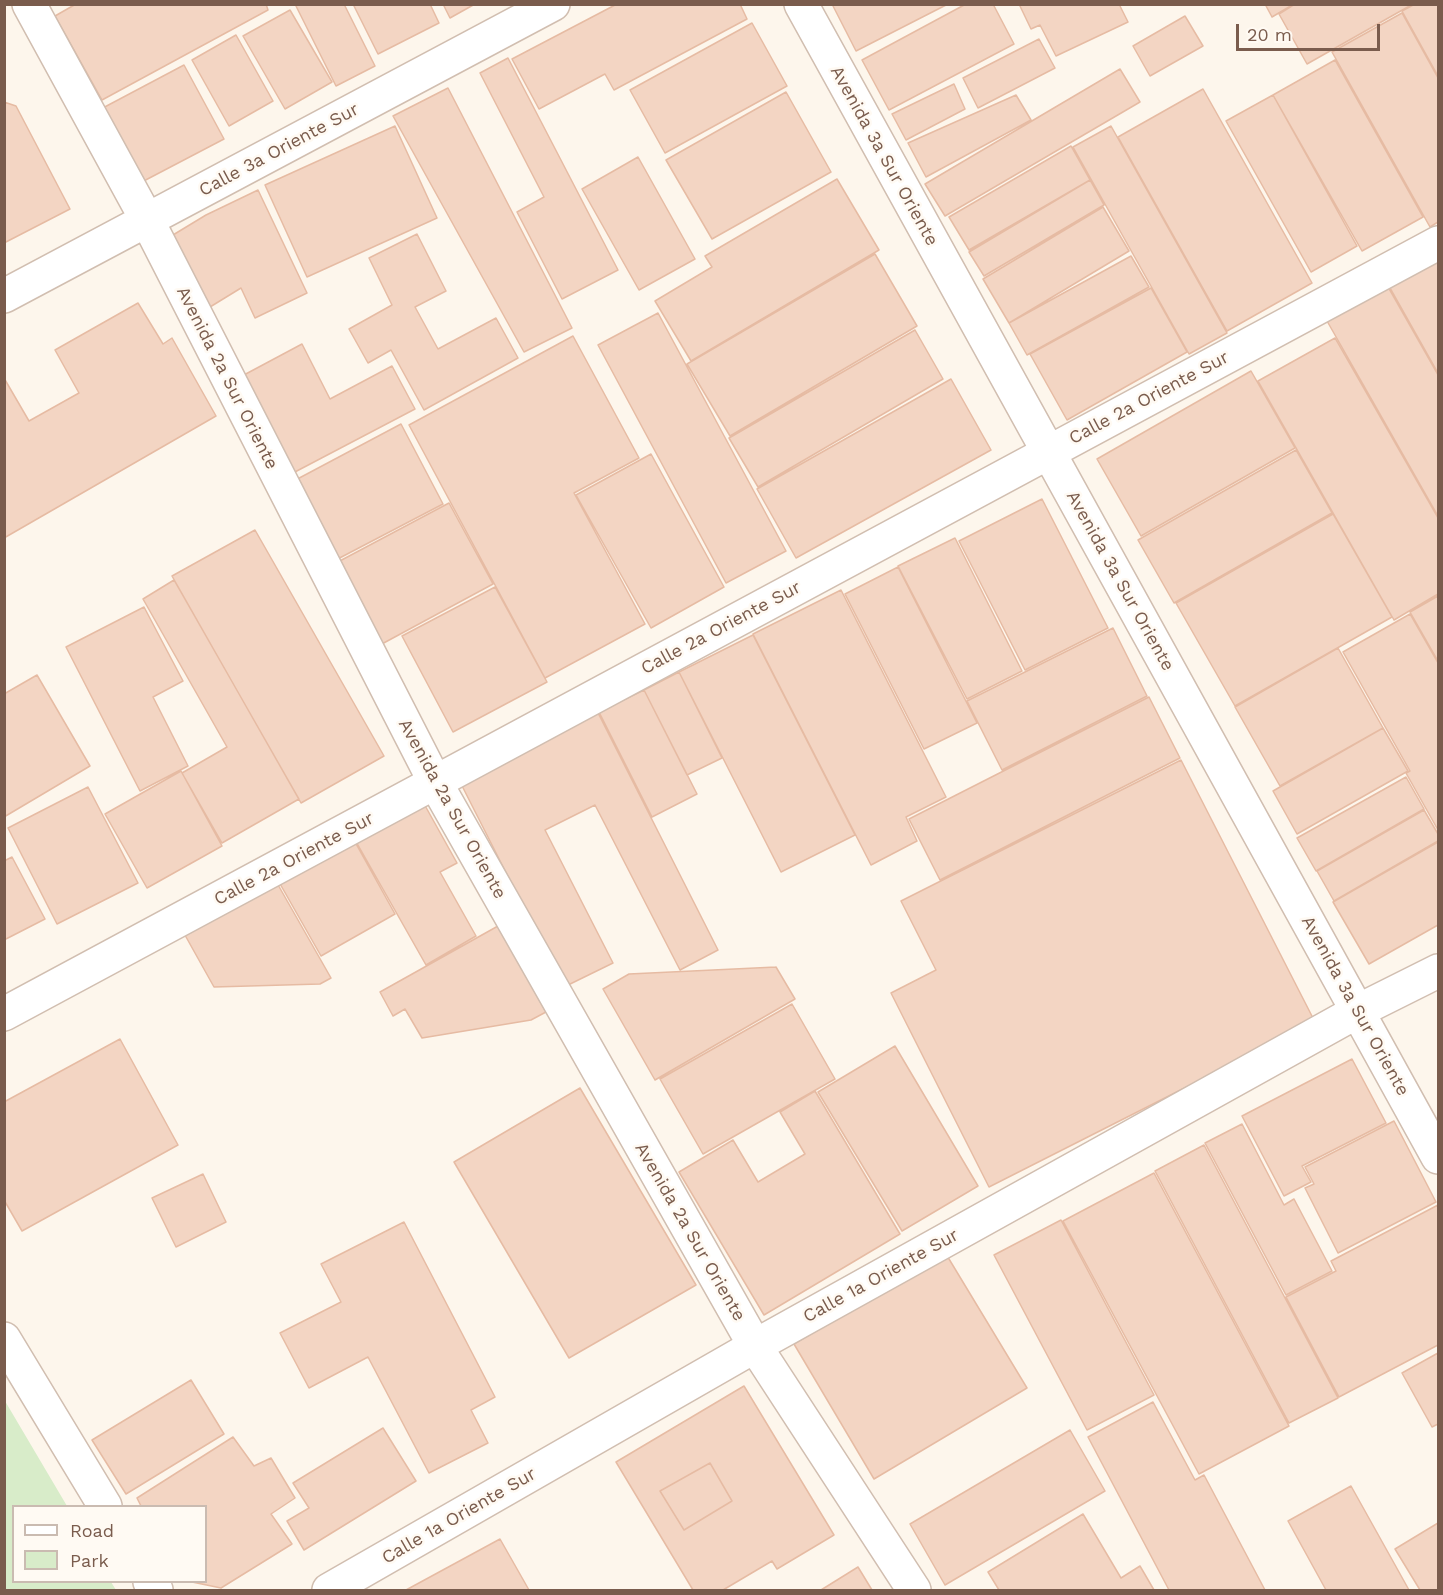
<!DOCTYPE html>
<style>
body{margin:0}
#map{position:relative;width:1443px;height:1595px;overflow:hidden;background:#fdf6ec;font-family:"Work Sans",sans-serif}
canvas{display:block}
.frame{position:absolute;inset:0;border:6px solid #7a5c4d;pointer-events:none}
.legend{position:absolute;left:12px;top:1505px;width:195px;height:78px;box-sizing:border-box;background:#fffaf3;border:2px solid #cabbb1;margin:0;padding:8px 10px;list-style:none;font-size:18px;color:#7a5c4d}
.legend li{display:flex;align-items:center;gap:12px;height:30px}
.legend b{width:30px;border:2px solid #cabbb1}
.scale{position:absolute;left:1236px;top:24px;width:144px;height:27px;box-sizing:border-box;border:3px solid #7a5c4d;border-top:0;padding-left:8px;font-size:18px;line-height:21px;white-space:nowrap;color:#7a5c4d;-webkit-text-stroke:4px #fffaf3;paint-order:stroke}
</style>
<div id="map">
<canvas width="1443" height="1595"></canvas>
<div class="frame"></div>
<ul class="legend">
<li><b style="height:8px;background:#fff"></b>Road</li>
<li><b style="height:16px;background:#d8ecc9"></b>Park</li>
</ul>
<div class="scale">20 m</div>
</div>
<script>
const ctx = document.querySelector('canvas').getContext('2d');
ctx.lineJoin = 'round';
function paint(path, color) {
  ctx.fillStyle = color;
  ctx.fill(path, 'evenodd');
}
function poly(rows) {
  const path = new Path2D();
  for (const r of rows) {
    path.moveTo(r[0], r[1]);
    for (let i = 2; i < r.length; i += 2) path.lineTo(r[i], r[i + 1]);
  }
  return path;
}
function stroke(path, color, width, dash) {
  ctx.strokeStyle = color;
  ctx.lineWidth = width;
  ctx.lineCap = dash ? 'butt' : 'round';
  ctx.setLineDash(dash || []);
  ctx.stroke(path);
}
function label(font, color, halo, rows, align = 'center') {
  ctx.font = font + ' "Work Sans",sans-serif';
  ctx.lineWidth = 5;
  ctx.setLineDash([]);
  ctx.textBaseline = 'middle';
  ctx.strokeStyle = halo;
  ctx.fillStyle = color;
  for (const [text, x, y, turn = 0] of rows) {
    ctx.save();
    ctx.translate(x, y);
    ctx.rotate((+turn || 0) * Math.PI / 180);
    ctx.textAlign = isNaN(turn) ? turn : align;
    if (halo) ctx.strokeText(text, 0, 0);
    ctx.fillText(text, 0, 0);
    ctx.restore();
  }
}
paint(poly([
 [5,1401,67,1506,14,1506,14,1582,111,1582,116,1590,5,1590]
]), '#d8ecc9');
const building = poly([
 [76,4,266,4,268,10,102,100,55,16,76,4],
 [295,4,344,4,375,66,336,86,295,4],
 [353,4,430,4,439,23,378,54,353,4],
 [443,4,475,4,450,18,443,4],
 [617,4,740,4,747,19,614,90,605,74,539,109,512,59,617,4],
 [832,4,948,4,856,51,832,4],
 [966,4,993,4,1014,44,889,110,862,60,966,4],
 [1019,4,1119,4,1128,22,1056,56,1040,25,1031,29,1019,4],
 [1265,4,1294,4,1272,17,1265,4],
 [1295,4,1413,4,1307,64,1279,14,1295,4],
 [1415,4,1438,4,1438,76,1402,11,1415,4],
 [290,10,332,82,285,109,243,36,290,10],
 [1402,13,1438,78,1438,222,1430,227,1332,52,1402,13],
 [1185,16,1203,46,1150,76,1133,46,1185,16],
 [752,23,787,86,665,153,630,90,752,23],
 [236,35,273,101,229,126,192,60,236,35],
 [1039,39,1055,68,978,108,963,78,1039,39],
 [508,58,618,270,562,299,517,212,544,197,480,73,508,58],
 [1335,60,1423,217,1362,251,1273,95,1335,60],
 [184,65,224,139,138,184,99,110,184,65],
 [1120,69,1140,102,945,216,925,184,1120,69],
 [954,84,965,109,906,140,892,114,954,84],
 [448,88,572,328,524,352,393,116,448,88],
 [1203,89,1312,283,1227,331,1118,137,1203,89],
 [786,92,831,172,712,239,666,160,786,92],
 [1016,95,1031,120,926,177,908,143,1016,95],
 [1273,95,1357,246,1311,272,1226,121,1273,95],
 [4,102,16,106,70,209,4,243,4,102],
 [395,126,437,218,307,277,265,185,395,126],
 [1111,126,1227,333,1189,354,1073,147,1111,126],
 [1071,146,1090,180,969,250,949,217,1071,146],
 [638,157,695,259,639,290,582,189,638,157],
 [837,179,879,250,691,361,655,301,712,267,705,256,837,179],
 [1090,180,1104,205,984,276,969,252,1090,180],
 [258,190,307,293,255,318,241,288,210,307,168,238,206,215,258,190],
 [1103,207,1129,251,1009,323,983,279,1103,207],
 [417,234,446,291,415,307,438,349,496,318,518,358,424,410,391,350,368,363,349,329,392,305,369,258,417,234],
 [875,254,917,326,730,436,687,364,875,254],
 [1131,256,1149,287,1027,355,1009,323,1131,256],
 [1438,258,1438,373,1389,286,1438,258],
 [1388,287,1438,375,1438,516,1327,321,1388,287],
 [1151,288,1187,352,1067,420,1030,354,1151,288],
 [138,303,163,344,172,338,216,416,4,538,4,378,29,421,79,393,55,350,138,303],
 [658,313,786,551,726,583,598,345,658,313],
 [915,330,943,379,758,487,729,438,915,330],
 [573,336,639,458,574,493,645,624,545,678,409,425,573,336],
 [1335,338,1438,518,1438,594,1394,620,1258,381,1335,338],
 [302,344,330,399,392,366,415,409,293,473,242,376,302,344],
 [1251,371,1295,448,1141,536,1097,459,1251,371],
 [951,379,991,450,796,558,757,489,951,379],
 [401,424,443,504,330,563,288,484,401,424],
 [1296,450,1332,513,1174,603,1138,540,1296,450],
 [651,454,724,587,651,628,576,495,651,454],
 [1042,499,1108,628,1025,670,959,541,1042,499],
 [449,503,493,584,380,645,336,563,449,503],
 [1333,514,1392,617,1235,706,1176,603,1333,514],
 [255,530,384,756,301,803,172,576,255,530],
 [955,538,1022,671,967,699,898,566,955,538],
 [898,567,977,723,924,749,845,594,898,567],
 [174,580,299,799,222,843,182,773,227,747,143,599,174,580],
 [495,587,547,682,453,732,402,636,495,587],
 [841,590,946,797,906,817,917,841,871,865,753,634,841,590],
 [1438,596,1438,661,1410,612,1438,596],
 [144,607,183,681,153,697,188,766,140,791,66,647,144,607],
 [1410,614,1438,663,1438,830,1406,773,1410,771,1343,652,1410,614],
 [1113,628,1147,696,1002,770,967,701,1113,628],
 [753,635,855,835,781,872,679,672,753,635],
 [1338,648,1383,728,1280,786,1235,707,1338,648],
 [679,672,722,758,687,775,644,690,679,672],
 [37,675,90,766,4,817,4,694,37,675],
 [644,690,697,794,652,817,599,712,644,690],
 [1149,697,1180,758,940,880,909,819,1149,697],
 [594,705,718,950,680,970,595,805,545,830,613,963,564,987,456,774,594,705],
 [1383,728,1408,771,1297,834,1273,791,1383,728],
 [1181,760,1315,1022,989,1187,891,993,936,970,901,901,1181,760],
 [181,771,222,846,147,888,105,814,181,771],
 [1406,777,1424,809,1316,871,1297,838,1406,777],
 [88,787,138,883,57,924,8,828,88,787],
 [418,793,457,863,440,872,476,936,426,965,350,831,418,793],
 [1424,810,1438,834,1438,841,1334,901,1317,871,1424,810],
 [350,833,395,914,321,956,275,875,350,833],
 [1438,842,1438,925,1369,964,1333,902,1438,842],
 [12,857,45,919,4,940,4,861,12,857],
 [273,876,331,978,320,984,214,987,181,928,273,876],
 [498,926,546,1012,531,1020,422,1038,405,1009,393,1016,380,992,498,926],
 [776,967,795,999,655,1080,603,989,629,974,776,967],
 [792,1004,835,1079,703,1154,660,1079,792,1004],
 [120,1039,178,1145,22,1231,4,1200,4,1102,120,1039],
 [895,1046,978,1186,902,1231,818,1092,895,1046],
 [1352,1059,1386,1123,1302,1166,1311,1182,1284,1196,1242,1116,1352,1059],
 [580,1088,696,1285,569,1358,454,1162,580,1088],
 [815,1091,900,1234,764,1315,679,1172,733,1140,758,1182,805,1154,780,1112,815,1091],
 [1394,1121,1436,1202,1338,1253,1305,1188,1314,1184,1305,1167,1394,1121],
 [1242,1124,1284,1205,1294,1199,1332,1271,1286,1295,1205,1143,1242,1124],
 [1204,1145,1338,1398,1289,1423,1155,1171,1204,1145],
 [1154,1173,1289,1426,1199,1474,1063,1221,1154,1173],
 [203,1174,226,1222,176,1247,152,1198,203,1174],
 [1438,1205,1438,1345,1339,1397,1286,1297,1336,1271,1331,1261,1438,1205],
 [1061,1220,1154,1395,1087,1430,994,1255,1061,1220],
 [404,1222,495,1397,471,1410,488,1443,429,1473,368,1357,309,1388,280,1333,341,1302,321,1264,404,1222],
 [946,1254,1027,1388,874,1479,794,1344,946,1254],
 [1438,1353,1438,1424,1432,1427,1402,1373,1438,1353],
 [191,1380,224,1434,126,1494,92,1440,191,1380],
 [744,1386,834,1535,777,1569,772,1561,723,1590,693,1590,616,1462,744,1386],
 [710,1463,732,1501,684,1530,660,1491,710,1463],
 [1153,1402,1195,1480,1204,1475,1265,1590,1169,1590,1088,1437,1153,1402],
 [383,1428,416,1481,304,1550,287,1521,309,1508,293,1483,383,1428],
 [1070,1430,1105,1491,945,1585,910,1524,1070,1430],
 [233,1437,254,1466,271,1458,295,1498,271,1514,292,1544,221,1588,192,1582,206,1582,206,1506,141,1506,137,1498,233,1437],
 [710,1463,732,1501,684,1530,660,1491,710,1463],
 [1351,1486,1409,1590,1326,1590,1288,1521,1351,1486],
 [1083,1514,1121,1578,1140,1566,1154,1590,999,1590,988,1572,1083,1514],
 [1438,1523,1438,1590,1420,1590,1395,1549,1438,1523],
 [500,1539,529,1590,406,1590,500,1539],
 [858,1567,872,1590,821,1590,858,1567]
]);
paint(building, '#f3d5c3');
stroke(building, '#e6bba3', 1.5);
const minor = poly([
 [29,4,147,220,435,782,755,1346,914,1590],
 [801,4,1438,1157],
 [4,296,553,4],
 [4,1014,1438,243],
 [4,1339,105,1506],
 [150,1582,156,1590],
 [329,1590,755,1346,1358,1011,1438,971]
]);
stroke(minor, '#d1beb0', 36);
stroke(minor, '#fff', 33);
label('18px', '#7a5c4d', '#fffaf3', [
 ["Calle 3a Oriente Sur",279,150,-28],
 ["Avenida 3a Sur Oriente",884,156,61],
 ["Avenida 2a Sur Oriente",227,378,63],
 ["Calle 2a Oriente Sur",1149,398,-28],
 ["Avenida 3a Sur Oriente",1120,581,61],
 ["Calle 2a Oriente Sur",721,628,-28],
 ["Avenida 2a Sur Oriente",452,809,61],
 ["Calle 2a Oriente Sur",294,859,-28],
 ["Avenida 3a Sur Oriente",1355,1006,61],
 ["Avenida 2a Sur Oriente",690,1232,60],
 ["Calle 1a Oriente Sur",881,1276,-29],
 ["Calle 1a Oriente Sur",459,1516,-30]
]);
</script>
